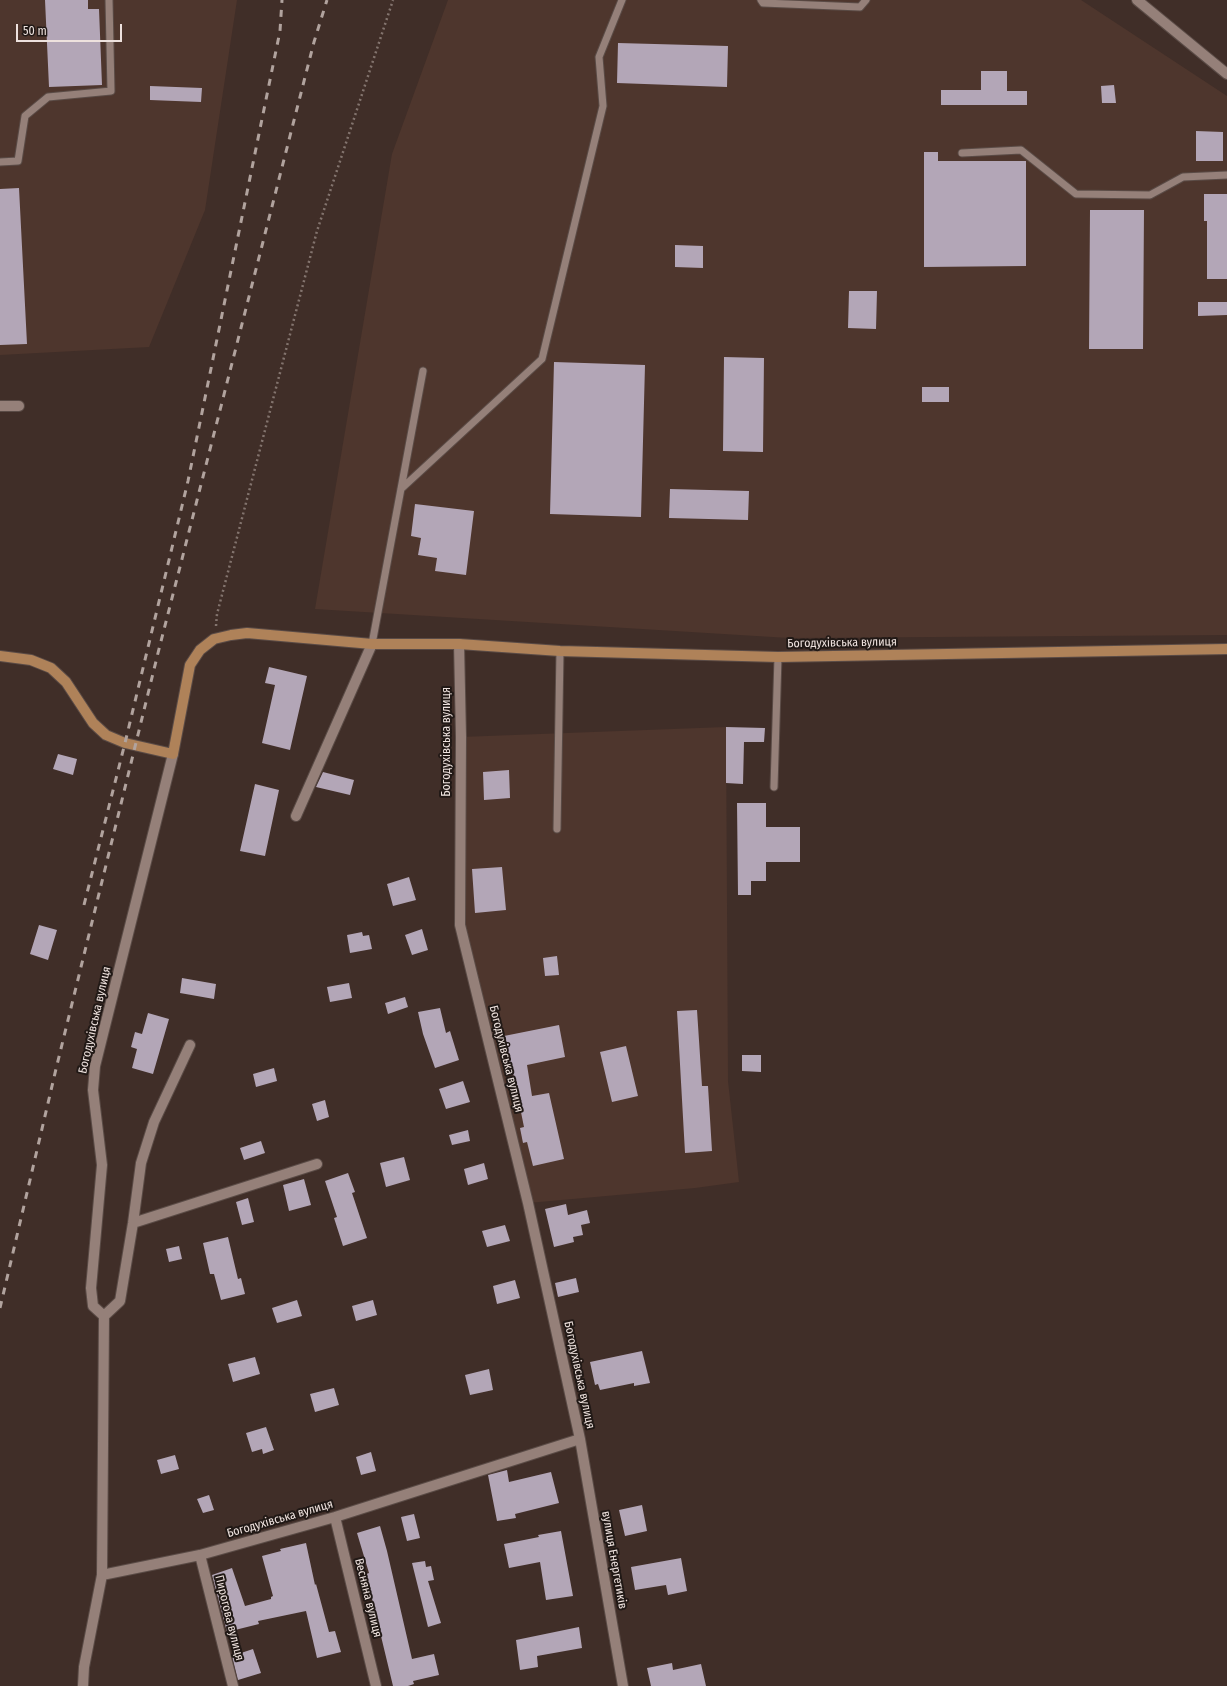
<!DOCTYPE html>
<meta charset="utf-8">
<style>
body{margin:0}
#map{position:relative;width:1227px;height:1686px;overflow:hidden;background:#402e28;font-family:"Fira Sans Condensed",sans-serif}
canvas{display:block}
.scale{position:absolute;left:16px;top:24px;width:106px;height:18px;box-sizing:border-box;border:2px solid #eee2de;border-top:0;padding-left:5px;font-size:12px;line-height:14px;white-space:nowrap;color:#eee2de;-webkit-text-stroke:3px #211916;paint-order:stroke}
</style>
<div id="map">
<canvas width="1227" height="1686"></canvas>
<div class="scale">50 m</div>
</div>
<script>
const ctx = document.querySelector('canvas').getContext('2d');
ctx.lineJoin = 'round';
function paint(path, color) {
  ctx.fillStyle = color;
  ctx.fill(path, 'evenodd');
}
function poly(rows) {
  const path = new Path2D();
  for (const r of rows) {
    path.moveTo(r[0], r[1]);
    for (let i = 2; i < r.length; i += 2) path.lineTo(r[i], r[i + 1]);
  }
  return path;
}
function stroke(path, color, width, dash) {
  ctx.strokeStyle = color;
  ctx.lineWidth = width;
  ctx.lineCap = dash ? 'butt' : 'round';
  ctx.setLineDash(dash || []);
  ctx.stroke(path);
}
function label(font, color, halo, rows, align = 'center') {
  ctx.font = font + ' "Fira Sans Condensed",sans-serif';
  ctx.lineWidth = 4;
  ctx.setLineDash([]);
  ctx.textBaseline = 'middle';
  ctx.strokeStyle = halo;
  ctx.fillStyle = color;
  for (const [text, x, y, turn = 0] of rows) {
    ctx.save();
    ctx.translate(x, y);
    ctx.rotate((+turn || 0) * Math.PI / 180);
    ctx.textAlign = isNaN(turn) ? turn : align;
    if (halo) ctx.strokeText(text, 0, 0);
    ctx.fillText(text, 0, 0);
    ctx.restore();
  }
}
paint(poly([
 [0,0,237,0,205,210,149,347,0,355],
 [448,0,1081,0,1227,96,1227,635,789,638,315,609,392,154],
 [726,727,728,1081,739,1182,695,1188,528,1203,460,925,461,737]
]), '#4e362d');
paint(poly([
 [45,0,88,0,88,9,99,9,102,85,49,87],
 [618,43,728,46,727,87,617,83],
 [981,71,1007,71,1007,91,1027,91,1027,105,941,105,941,90,981,90],
 [1114,85,1116,103,1102,103,1101,86],
 [150,86,202,88,201,102,150,100],
 [1196,131,1223,132,1223,161,1196,161],
 [924,152,938,152,938,161,1026,161,1026,266,924,267],
 [19,188,27,344,0,345,0,189],
 [1204,194,1227,194,1227,279,1207,279,1207,221,1204,221],
 [1090,210,1144,210,1143,349,1089,349],
 [675,245,703,246,703,268,675,267],
 [849,291,877,291,876,329,848,328],
 [1198,302,1227,302,1227,315,1198,316],
 [724,357,764,358,763,452,723,451],
 [554,362,645,365,641,517,550,514],
 [922,387,949,387,949,402,922,402],
 [670,489,749,491,748,520,669,518],
 [415,504,474,511,466,575,435,571,437,558,418,555,421,538,411,536],
 [269,667,307,676,290,750,262,743,275,685,265,683],
 [726,727,765,728,764,742,744,742,743,784,726,783],
 [58,754,77,759,73,775,53,769],
 [509,770,510,798,484,800,483,772],
 [323,772,354,780,350,795,316,787],
 [255,784,279,790,265,856,240,851],
 [737,803,766,803,766,827,800,827,800,862,766,862,766,881,751,881,751,895,738,895],
 [502,867,506,910,475,913,472,869],
 [409,877,416,900,393,906,387,884],
 [39,925,57,930,48,960,30,954],
 [422,929,428,950,412,955,405,935],
 [362,932,363,936,369,935,372,949,350,953,347,935],
 [557,956,559,975,545,976,543,958],
 [182,978,216,984,214,999,180,993],
 [349,983,352,998,330,1002,327,987],
 [405,997,408,1007,388,1014,385,1003],
 [440,1008,446,1033,450,1031,459,1060,435,1068,423,1034,418,1012],
 [697,1010,702,1086,708,1086,712,1151,685,1153,677,1011],
 [148,1013,169,1019,153,1074,132,1068,137,1049,131,1047,135,1032,142,1034],
 [559,1025,565,1057,527,1065,532,1096,549,1093,564,1159,533,1166,527,1142,523,1143,520,1128,524,1127,512,1068,510,1068,504,1036],
 [626,1046,638,1096,612,1102,600,1052],
 [742,1055,761,1055,761,1072,742,1071],
 [274,1068,277,1081,256,1087,253,1074],
 [463,1081,470,1102,446,1109,439,1089],
 [325,1100,329,1117,317,1121,312,1104],
 [468,1130,470,1141,452,1145,449,1135],
 [261,1141,265,1153,244,1160,240,1148],
 [404,1157,410,1180,386,1187,380,1163],
 [484,1163,488,1179,468,1185,464,1169],
 [348,1173,355,1192,352,1193,367,1238,343,1246,334,1218,337,1217,325,1181],
 [304,1179,311,1205,289,1211,283,1185],
 [248,1198,254,1222,242,1225,236,1202],
 [566,1204,568,1215,587,1210,590,1223,581,1225,583,1235,573,1237,574,1242,554,1247,545,1209],
 [505,1225,510,1241,487,1247,482,1231],
 [228,1237,238,1279,241,1278,245,1294,221,1300,214,1274,210,1274,203,1243],
 [179,1246,182,1259,169,1262,166,1249],
 [576,1278,579,1292,558,1297,555,1283],
 [515,1280,520,1298,497,1304,493,1286],
 [297,1300,302,1316,277,1323,272,1308],
 [373,1300,377,1315,356,1321,352,1306],
 [642,1351,650,1383,634,1386,634,1383,600,1390,598,1384,595,1385,590,1362],
 [255,1357,260,1374,233,1382,228,1364],
 [489,1369,493,1390,470,1395,465,1375],
 [334,1388,339,1405,315,1412,310,1394],
 [266,1427,274,1450,263,1454,262,1449,252,1452,246,1433],
 [371,1452,376,1471,361,1475,356,1457],
 [175,1455,179,1469,161,1474,157,1460],
 [507,1470,509,1482,551,1472,559,1503,515,1514,516,1518,497,1521,488,1475],
 [209,1495,214,1510,203,1513,197,1499],
 [642,1505,647,1531,625,1536,619,1510],
 [414,1514,420,1538,407,1541,401,1517],
 [380,1526,387,1551,412,1659,434,1654,439,1675,413,1681,414,1684,408,1686,393,1686,366,1574,369,1573,357,1533],
 [561,1531,573,1596,546,1600,540,1562,509,1568,504,1544,539,1537,538,1535],
 [306,1543,315,1585,316,1584,329,1632,335,1631,341,1652,317,1658,306,1611,258,1621,259,1624,227,1632,212,1575,232,1568,245,1606,271,1599,271,1597,273,1596,262,1556,281,1551,280,1549],
 [681,1558,687,1591,668,1595,666,1585,635,1590,631,1567],
 [425,1561,426,1567,431,1566,434,1580,428,1581,441,1623,428,1627,412,1563],
 [579,1627,582,1648,537,1656,538,1667,520,1670,516,1640],
 [253,1649,261,1673,238,1680,232,1656],
 [672,1663,673,1670,701,1664,706,1686,651,1686,647,1668]
]), '#b3a6b7');
const lane = poly([
 [761,0,763,3,860,7,866,0],
 [962,153,1021,150,1076,194,1150,195,1183,177,1227,175],
 [0,162,18,161,25,116,48,97,111,91,109,0],
 [401,489,542,359,603,106,599,57,622,0],
 [372,644,423,371],
 [774,787,778,657],
 [557,829,560,651]
]);
const street = poly([
 [1137,0,1227,74],
 [0,406,19,406],
 [459,644,461,737,460,925,528,1203,580,1439,623,1686],
 [173,754,95,1066,93,1090,102,1165,91,1288,93,1306,104,1316,102,1575,200,1555,335,1517,580,1439],
 [296,816,372,644],
 [133,1223,317,1164],
 [104,1316,120,1301,133,1223,141,1163,154,1122,190,1045],
 [335,1517,376,1686],
 [200,1555,233,1686],
 [83,1686,84,1667,102,1575]
]);
const secondary = poly([
 [0,656,31,660,51,668,66,682,93,723,106,735,125,743,173,754,190,665,200,650,214,639,231,635,247,633,372,644,459,644,560,651,778,657,1227,649]
]);
stroke(lane, '#5a4b46', 9);
stroke(street, '#5a4b46', 12);
stroke(secondary, '#5a4b46', 12);
stroke(poly([
 [216,626,217,614,317,231,393,0]
]), '#83746e', 2.5, [2, 3]);
stroke(lane, '#958079', 7);
stroke(street, '#958079', 10);
stroke(secondary, '#af8259', 10);
stroke(poly([
 [84,905,125,743,188,481,280,31,282,0],
 [0,1308,56,1069,158,653,314,42,327,0]
]), '#b1a39e', 3, [7, 7]);
label('12px', '#eee2de', '#211916', [
 ["Богодухівська вулиця",842,643,-1],
 ["Богодухівська вулиця",447,742,-90],
 ["Богодухівська вулиця",95,1020,-77],
 ["Богодухівська вулиця",506,1059,76],
 ["Богодухівська вулиця",579,1375,78],
 ["Богодухівська вулиця",280,1519,-16],
 ["вулиця Енергетиків",614,1560,80],
 ["Весняна вулиця",368,1598,76],
 ["Пирогова вулиця",229,1618,76]
]);
</script>
